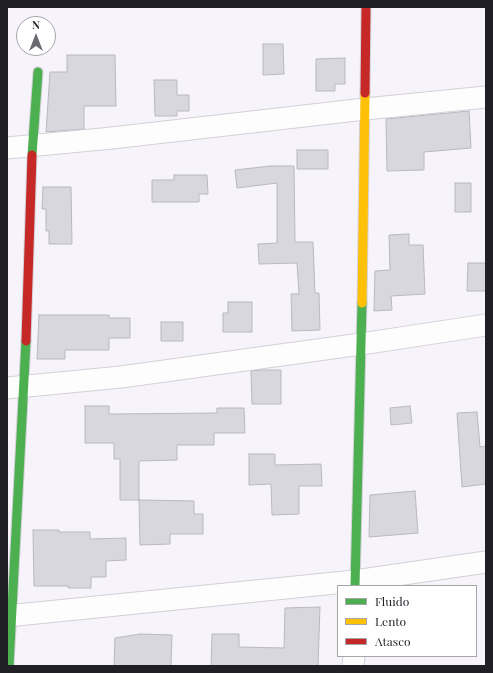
<!DOCTYPE html>
<style>
body{margin:0}
#map{position:relative;width:493px;height:673px;overflow:hidden;background:#f6f4fa;font-family:"Playfair Display",serif}
canvas{display:block}
.frame{position:absolute;inset:0;border:8px solid #211f26;pointer-events:none}
.legend{position:absolute;left:337px;top:585px;width:140px;height:72px;box-sizing:border-box;background:#fff;border:1px solid #a6a5a8;margin:0;padding:5px 7px;list-style:none;font-size:12px;color:#211f26}
.legend li{display:flex;align-items:center;gap:8px;height:20px}
.legend b{width:20px;border:1px solid #a6a5a8}
.north{position:absolute;left:16px;top:16px;width:40px;height:40px;box-sizing:border-box;background:#fff;border:1px solid #a6a5a8;border-radius:50%;rotate:0deg;font-size:11px;font-weight:700;line-height:16px;text-align:center;color:#211f26}
.north::after{content:'';display:block;margin:auto;width:14px;height:18px;background:#6c6a70;clip-path:polygon(50% 0,100% 100%,50% 72%,0 100%)}
</style>
<div id="map">
<canvas width="493" height="673"></canvas>
<div class="frame"></div>
<ul class="legend">
<li><b style="height:5px;background:#4caf50"></b>Fluido</li>
<li><b style="height:5px;background:#ffc107"></b>Lento</li>
<li><b style="height:5px;background:#c62828"></b>Atasco</li>
</ul>
<div class="north">N</div>
</div>
<script>
const ctx = document.querySelector('canvas').getContext('2d');
ctx.lineJoin = 'round';
function paint(path, color) {
  ctx.fillStyle = color;
  ctx.fill(path, 'evenodd');
}
function poly(rows) {
  const path = new Path2D();
  for (const r of rows) {
    path.moveTo(r[0], r[1]);
    for (let i = 2; i < r.length; i += 2) path.lineTo(r[i], r[i + 1]);
  }
  return path;
}
function stroke(path, color, width, dash) {
  ctx.strokeStyle = color;
  ctx.lineWidth = width;
  ctx.lineCap = dash ? 'butt' : 'round';
  ctx.setLineDash(dash || []);
  ctx.stroke(path);
}
const building = poly([
 [263,44,283,44,284,74,263,75,263,44],
 [67,55,115,55,116,106,84,106,84,129,46,132,50,72,67,72,67,55],
 [345,58,345,84,335,84,335,91,316,91,316,59,345,58],
 [154,80,177,80,177,95,189,95,189,111,177,111,177,116,155,116,154,80],
 [469,111,471,148,424,152,424,170,387,171,386,119,469,111],
 [297,150,328,150,328,169,297,169,297,150],
 [270,166,294,166,295,242,313,242,315,293,319,293,320,330,292,331,291,294,299,294,297,263,259,264,258,244,277,243,277,183,237,188,235,170,270,166],
 [174,175,207,175,208,194,199,194,199,202,152,202,152,180,174,180,174,175],
 [455,183,471,183,471,212,455,212,455,183],
 [43,187,71,187,72,244,49,244,49,231,46,231,46,209,42,209,43,187],
 [409,234,409,245,423,245,425,294,391,296,392,310,374,311,375,271,390,270,389,235,409,234],
 [468,263,486,263,486,291,467,291,468,263],
 [228,302,252,302,252,332,223,332,223,313,228,313,228,302],
 [39,315,109,315,109,318,130,318,130,338,109,338,109,350,65,350,65,359,37,359,39,315],
 [161,322,183,322,183,341,161,341,161,322],
 [262,370,281,370,281,404,252,404,251,371,262,370],
 [85,406,109,406,109,414,217,413,217,408,244,408,245,433,214,433,214,445,177,445,177,460,139,461,139,500,120,500,120,459,114,459,114,443,85,443,85,406],
 [410,406,412,423,391,425,390,408,410,406],
 [477,412,480,447,486,446,486,484,462,487,457,413,477,412],
 [249,454,275,454,275,465,321,464,322,486,299,486,299,514,272,515,271,484,249,485,249,454],
 [415,491,418,533,369,537,370,495,415,491],
 [139,500,194,501,194,514,203,514,203,534,170,534,170,544,140,545,139,500],
 [33,530,59,530,59,532,90,532,90,539,126,538,126,560,106,561,106,577,91,577,91,588,68,588,68,586,34,586,33,530],
 [320,607,318,666,211,666,212,634,239,634,239,647,284,648,285,608,320,607],
 [140,634,172,635,171,666,114,666,115,638,140,634]
]);
paint(building, '#d8d7de');
stroke(building, '#b8b8be', 1);
const street = poly([
 [7,148,112,138,365,109,486,97],
 [7,388,121,377,361,344,486,325],
 [7,616,355,581,486,562],
 [353,666,354,656]
]);
const fast = poly([
 [32,155,38,72],
 [355,586,362,303],
 [9,666,26,341]
]);
const slow = poly([
 [362,303,365,93]
]);
const jam = poly([
 [365,93,366,7],
 [26,341,32,155]
]);
stroke(street, '#d3d0d7', 23);
stroke(fast, '#d3d0d7', 11);
stroke(slow, '#d3d0d7', 11);
stroke(jam, '#d3d0d7', 11);
stroke(street, '#fefdfe', 21);
stroke(fast, '#4caf50', 9);
stroke(slow, '#ffc107', 9);
stroke(jam, '#c62828', 9);
</script>
